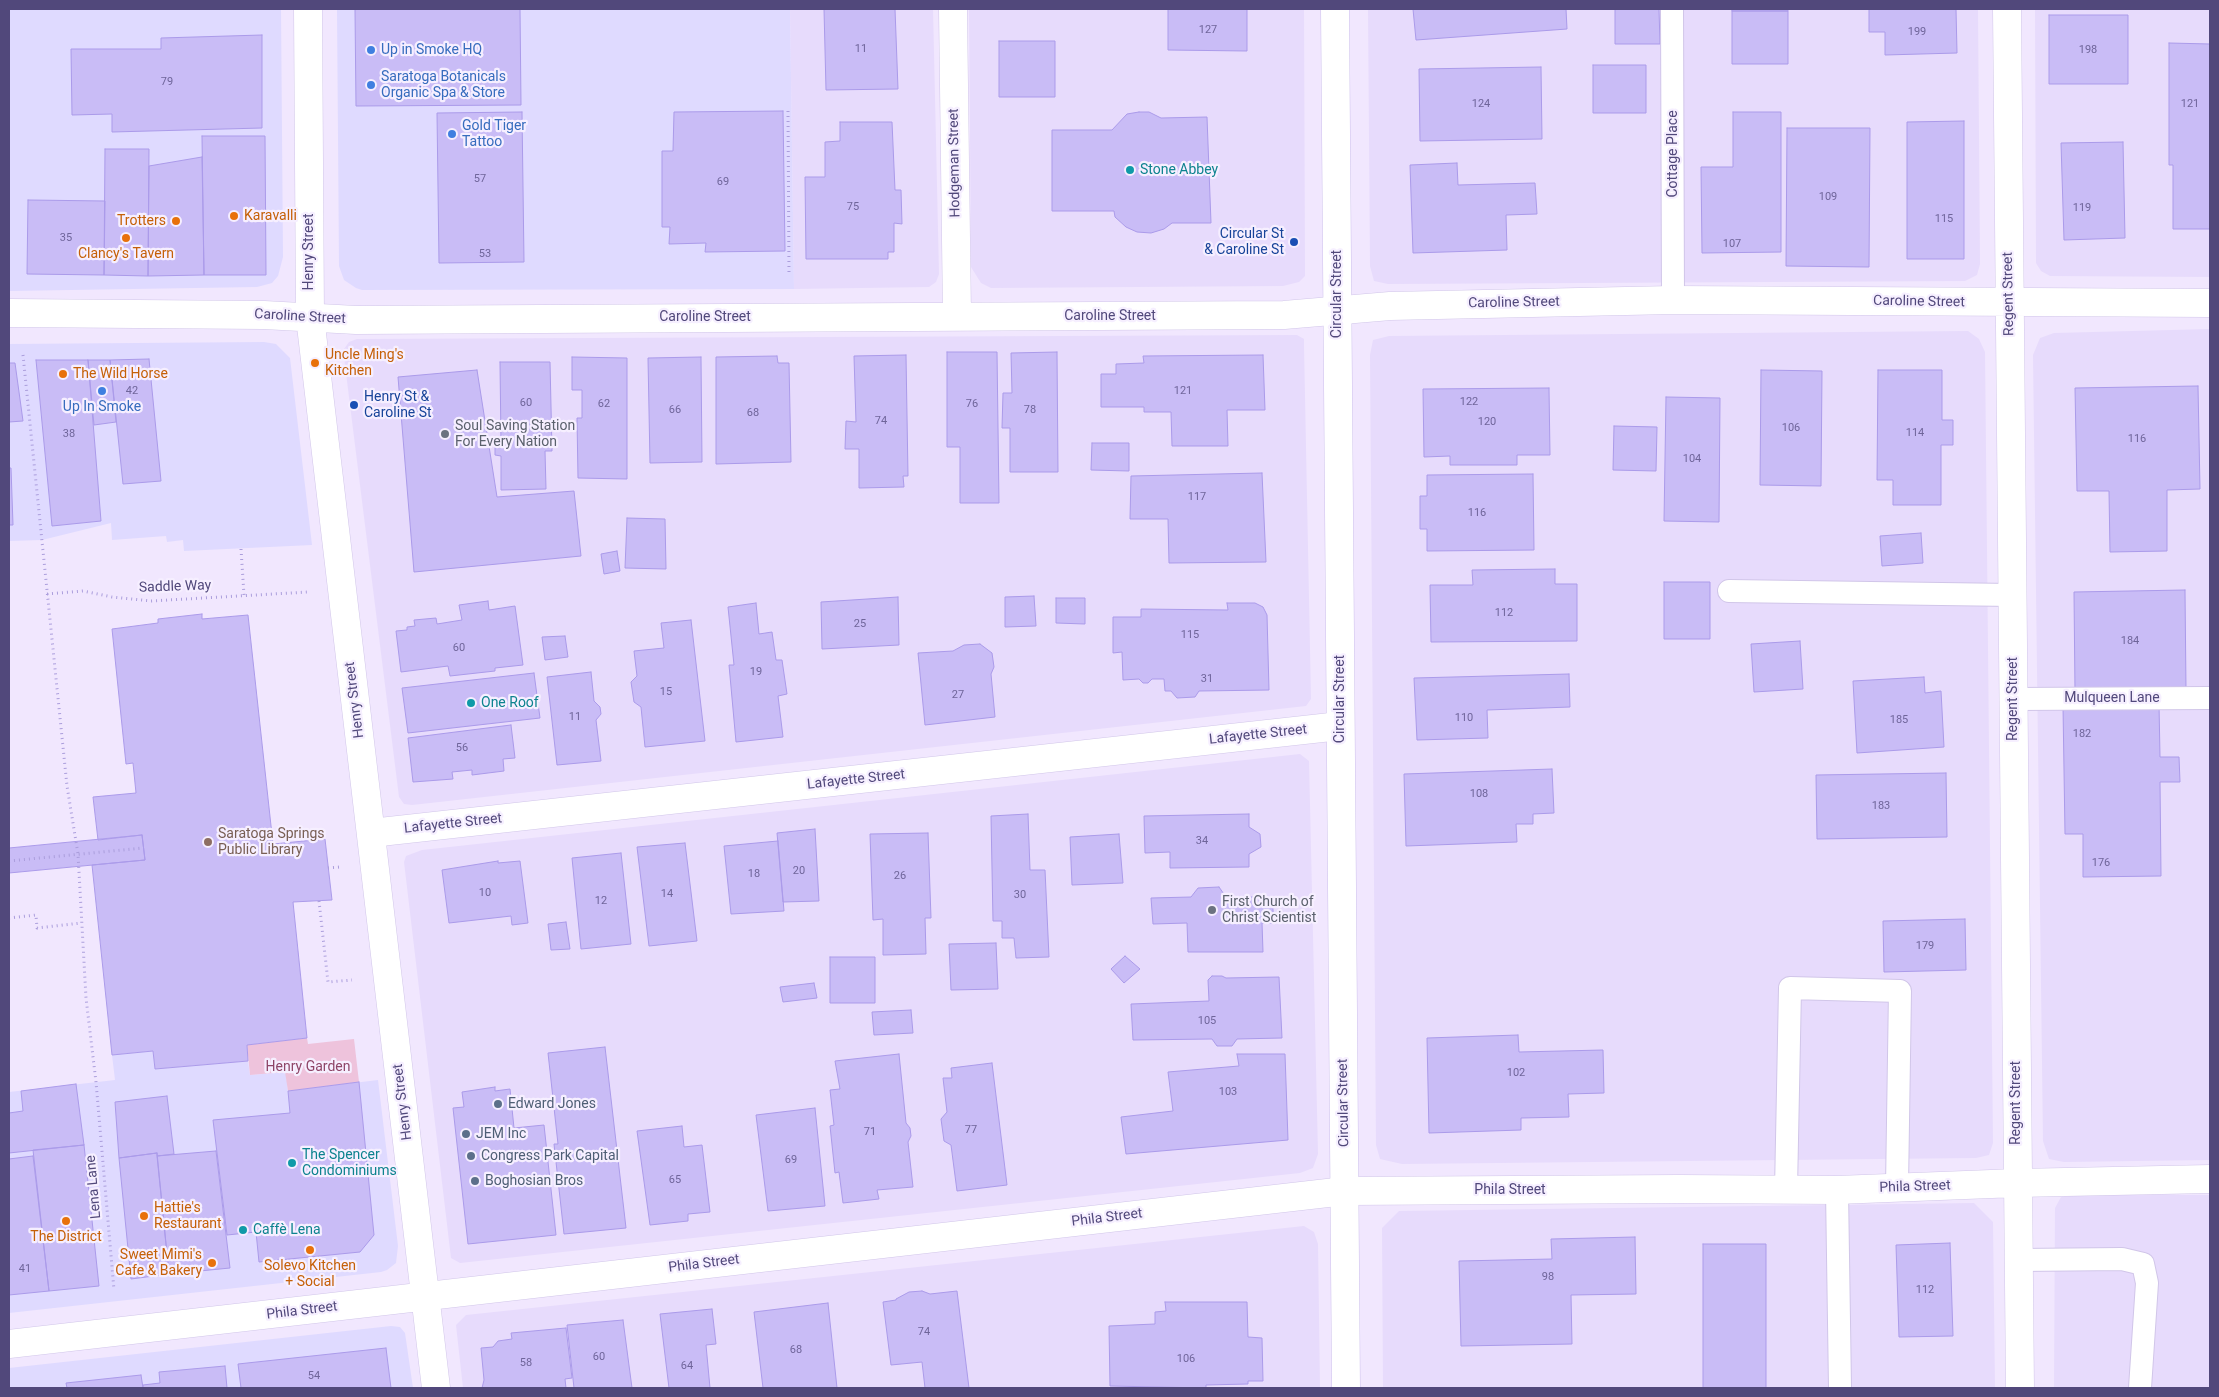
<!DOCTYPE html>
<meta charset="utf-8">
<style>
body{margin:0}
#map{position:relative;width:2219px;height:1397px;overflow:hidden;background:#f1e7fe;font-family:Roboto,sans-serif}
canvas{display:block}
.frame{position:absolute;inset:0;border:10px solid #51487b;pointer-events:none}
</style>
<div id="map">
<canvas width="2219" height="1397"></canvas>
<div class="frame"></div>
</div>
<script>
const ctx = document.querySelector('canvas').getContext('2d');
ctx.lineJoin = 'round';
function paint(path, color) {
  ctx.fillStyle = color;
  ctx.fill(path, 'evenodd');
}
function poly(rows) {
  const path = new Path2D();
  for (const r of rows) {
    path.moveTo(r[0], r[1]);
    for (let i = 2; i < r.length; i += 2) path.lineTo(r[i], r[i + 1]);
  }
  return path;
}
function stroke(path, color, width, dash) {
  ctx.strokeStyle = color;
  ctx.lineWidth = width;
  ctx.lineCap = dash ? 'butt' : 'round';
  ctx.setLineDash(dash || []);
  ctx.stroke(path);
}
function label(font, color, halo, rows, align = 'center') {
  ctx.font = font + ' Roboto,sans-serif';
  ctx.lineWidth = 4.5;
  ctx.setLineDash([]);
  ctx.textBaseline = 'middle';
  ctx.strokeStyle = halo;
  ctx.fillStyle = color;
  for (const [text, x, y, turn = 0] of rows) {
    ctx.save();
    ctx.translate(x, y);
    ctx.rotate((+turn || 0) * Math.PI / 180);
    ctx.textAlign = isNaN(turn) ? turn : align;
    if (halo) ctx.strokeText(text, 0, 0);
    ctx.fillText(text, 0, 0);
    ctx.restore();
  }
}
paint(poly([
 [790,9,933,9,939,274,936,282,929,287,794,289],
 [969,9,1304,9,1305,270,1305,276,1299,282,1283,286,991,288,981,283,971,267],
 [1368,9,1978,9,1980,264,1977,275,1965,281,1388,284,1374,281,1370,266],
 [2035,9,2210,9,2210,277,2050,276,2041,271,2036,263],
 [2210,329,2210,1160,2064,1162,2049,1159,2043,1141,2033,355,2040,338,2054,333],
 [1968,331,1979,339,1985,352,1993,1143,1989,1155,1976,1158,1402,1164,1380,1159,1376,1145,1370,355,1373,340,1389,336],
 [1297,335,1304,339,1304,346,1311,699,1306,706,412,805,404,804,399,797,344,357,344,349,349,342,357,339],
 [1300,754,1309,761,1318,1154,1313,1168,1300,1173,460,1263,451,1258,404,862,406,856,422,850],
 [2082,1194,2210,1195,2210,1388,2054,1388,2055,1208,2061,1197],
 [1974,1203,1993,1222,1995,1388,1383,1388,1382,1228,1399,1211],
 [1304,1226,1314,1232,1318,1244,1320,1388,463,1388,456,1325,466,1315]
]), '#e7dbfc');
paint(poly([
 [9,9,281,9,283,257,278,276,272,283,257,287,9,291],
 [337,9,790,9,794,289,362,290,356,288,344,280,339,266],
 [264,342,276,344,290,358,312,545,184,551,183,540,167,542,166,536,112,540,111,523,42,540,9,541,9,344],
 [153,1051,155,1069,248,1061,250,1075,286,1072,288,1091,378,1080,398,1246,396,1263,387,1270,381,1272,9,1313,9,1092,115,1080,112,1055],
 [391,1326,400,1327,405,1333,413,1388,9,1388,9,1368]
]), '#dfdaff');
paint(poly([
 [307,1038,308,1044,354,1039,359,1082,288,1091,285,1072,250,1075,247,1045]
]), '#eec3dc');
const building = poly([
 [355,9,520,9,521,105,356,106,355,9],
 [824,9,895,9,898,89,826,90,824,9],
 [1168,9,1247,9,1247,51,1168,50,1168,9],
 [1413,9,1566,9,1567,29,1416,40,1413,9],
 [1615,9,1659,9,1660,44,1615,44,1615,9],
 [1732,9,1788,9,1788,11,1732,11,1732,9],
 [1869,9,1956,9,1957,53,1885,55,1885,32,1869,32,1869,9],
 [1732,11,1788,11,1788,64,1732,64,1732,11],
 [2049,15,2128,15,2128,84,2049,84,2049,15],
 [262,35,262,128,112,132,112,114,72,115,71,49,161,49,161,38,262,35],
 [999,41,1055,41,1055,97,999,97,999,41],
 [2169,43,2210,44,2210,229,2173,229,2173,165,2169,165,2169,43],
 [1593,65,1646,65,1646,113,1593,113,1593,65],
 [1541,67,1542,139,1420,141,1419,69,1541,67],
 [783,111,785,251,705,252,706,243,669,244,670,227,662,227,662,151,673,151,674,112,783,111],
 [522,112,524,262,439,263,437,113,522,112],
 [1139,112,1149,112,1161,118,1207,117,1211,223,1172,223,1164,229,1151,233,1137,232,1126,227,1115,217,1114,211,1052,211,1052,130,1112,130,1127,114,1139,112],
 [1733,112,1781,112,1781,252,1702,253,1701,167,1733,167,1733,112],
 [1964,121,1964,259,1907,259,1907,122,1964,121],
 [840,122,892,122,895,190,901,190,902,224,894,223,894,252,888,252,888,259,806,259,805,177,825,177,825,142,840,141,840,122],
 [1787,128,1870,128,1869,267,1786,266,1787,128],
 [202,136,265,136,266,275,204,275,202,136],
 [2123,142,2125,238,2064,240,2061,143,2123,142],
 [105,149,149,149,148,276,104,275,105,149],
 [202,157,204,275,148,276,149,166,202,157],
 [1457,163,1458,185,1535,183,1537,214,1506,215,1507,250,1413,253,1410,165,1457,163],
 [28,200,105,201,104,275,27,274,28,200],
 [947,352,997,352,999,503,960,503,960,447,947,447,947,352],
 [1057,352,1058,472,1010,472,1010,428,1002,428,1003,393,1012,393,1011,353,1057,352],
 [906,355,908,476,903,476,904,487,859,488,859,449,845,449,846,421,856,422,854,356,906,355],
 [1263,355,1265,410,1227,410,1228,446,1172,446,1171,412,1144,412,1144,407,1101,407,1101,374,1116,374,1116,364,1144,363,1143,356,1263,355],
 [777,356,778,363,789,363,791,462,716,464,716,357,777,356],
 [572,357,627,358,627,479,578,478,577,418,582,418,582,390,572,390,572,357],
 [701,357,702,462,650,463,648,358,701,357],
 [149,359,161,481,123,484,110,360,149,359],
 [36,360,88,360,101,521,52,526,36,360],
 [88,360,110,360,116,422,94,425,88,360],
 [500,362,550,362,552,451,545,451,546,489,501,490,501,456,495,455,495,443,501,443,500,362],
 [9,363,15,363,23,421,9,422,9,363],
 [477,370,497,497,574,491,581,556,414,572,398,377,477,370],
 [1761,370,1822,371,1821,486,1760,485,1761,370],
 [1878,370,1942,370,1942,420,1953,420,1953,445,1941,445,1941,505,1893,505,1893,480,1877,480,1878,370],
 [2198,386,2200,489,2167,490,2167,551,2110,552,2109,491,2077,491,2075,388,2198,386],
 [1549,388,1550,455,1517,455,1517,465,1450,465,1450,456,1424,457,1423,389,1549,388],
 [1666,397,1720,398,1719,522,1664,521,1666,397],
 [1614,426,1657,427,1656,471,1613,470,1614,426],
 [1092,443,1129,443,1129,471,1091,470,1092,443],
 [9,468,11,468,13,525,9,525,9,468],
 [1262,473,1266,562,1169,563,1168,519,1130,519,1131,476,1262,473],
 [1533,474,1534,550,1427,551,1427,529,1420,529,1420,496,1427,496,1427,475,1533,474],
 [627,518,665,519,666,569,625,568,627,518],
 [1921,533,1923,563,1882,566,1880,536,1921,533],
 [617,551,620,571,604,574,601,554,617,551],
 [1555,569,1555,584,1577,584,1577,641,1431,642,1430,585,1473,585,1472,570,1555,569],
 [1664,582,1710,582,1710,639,1664,639,1664,582],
 [2185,590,2186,690,2075,692,2074,592,2185,590],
 [1034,596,1036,626,1005,627,1005,597,1034,596],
 [898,597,899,645,822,649,821,602,898,597],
 [1056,598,1085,598,1085,624,1056,623,1056,598],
 [488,601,489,610,515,606,523,665,495,668,495,671,450,676,448,666,401,672,396,631,407,630,407,627,415,626,414,620,436,618,437,624,462,620,459,605,488,601],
 [756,603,759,634,772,632,776,660,782,660,787,694,778,696,783,737,736,742,729,665,734,665,728,607,756,603],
 [1227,603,1255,603,1263,607,1267,615,1269,690,1199,691,1195,697,1177,698,1171,691,1165,691,1164,679,1152,679,1148,683,1143,683,1139,679,1123,680,1122,652,1113,653,1113,617,1141,617,1141,609,1228,610,1227,603],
 [202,614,202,619,248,615,273,844,325,839,332,900,293,902,307,1038,247,1045,248,1061,155,1069,153,1051,112,1055,92,865,145,860,142,835,98,840,93,797,136,793,133,763,126,764,112,629,158,623,158,619,202,614],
 [691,620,705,741,645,747,641,707,634,702,631,682,637,676,634,651,664,648,661,623,691,620],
 [565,636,568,657,545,660,542,637,565,636],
 [1800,641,1803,689,1754,692,1751,644,1800,641],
 [980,644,992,653,994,667,991,674,995,717,925,725,918,653,953,651,964,645,980,644],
 [591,672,594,701,600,707,601,714,596,720,601,761,557,765,547,677,591,672],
 [534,673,540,718,408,733,402,688,534,673],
 [1569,674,1570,707,1487,710,1488,738,1417,740,1414,678,1569,674],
 [1924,677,1925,693,1941,691,1944,747,1857,753,1853,681,1924,677],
 [2159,704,2160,757,2179,757,2180,782,2160,782,2161,876,2083,877,2083,834,2065,834,2063,706,2159,704],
 [511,725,515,758,503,759,504,771,472,775,472,770,452,772,453,779,413,782,408,738,511,725],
 [1552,769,1554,813,1533,814,1533,824,1516,824,1517,842,1406,846,1404,774,1552,769],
 [1946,773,1947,837,1817,839,1816,775,1946,773],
 [1028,814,1030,870,1045,870,1049,957,1016,958,1014,938,1002,938,1002,921,993,921,991,816,1028,814],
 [1249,814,1249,827,1260,834,1261,847,1249,854,1249,867,1170,868,1170,852,1145,853,1144,816,1249,814],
 [815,829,819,901,783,902,777,833,815,829],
 [928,833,931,918,925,918,926,954,883,955,883,919,873,920,870,834,928,833],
 [1119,834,1123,883,1072,885,1070,837,1119,834],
 [142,835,145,860,9,873,9,848,142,835],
 [778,841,784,911,731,914,724,846,778,841],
 [685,843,697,941,649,946,637,847,685,843],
 [621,853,631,944,581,949,572,858,621,853],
 [498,861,498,863,520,861,528,923,512,925,511,916,449,923,442,870,498,861],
 [1219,887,1226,897,1272,897,1274,923,1262,923,1263,952,1188,952,1187,923,1153,924,1151,898,1191,897,1198,888,1219,887],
 [1965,919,1966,970,1884,972,1883,921,1965,919],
 [566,922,570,949,551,950,548,924,566,922],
 [996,943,998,989,951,990,949,944,996,943],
 [1125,956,1140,969,1124,983,1111,969,1125,956],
 [830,957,875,957,875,1003,830,1003,830,957],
 [1212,976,1222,976,1226,978,1279,977,1282,1038,1237,1039,1232,1046,1217,1046,1212,1039,1133,1040,1131,1004,1209,1001,1208,980,1212,976],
 [814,983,817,998,783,1002,780,987,814,983],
 [911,1010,913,1033,874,1035,872,1012,911,1010],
 [1518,1035,1519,1052,1603,1050,1604,1093,1568,1094,1569,1117,1521,1118,1521,1130,1429,1133,1427,1038,1518,1035],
 [605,1047,626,1228,564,1234,554,1144,558,1144,548,1053,605,1047],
 [899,1054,906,1123,910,1128,911,1136,908,1142,913,1187,877,1190,879,1199,843,1203,839,1172,835,1173,830,1126,834,1125,830,1090,840,1089,835,1061,899,1054],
 [1237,1054,1285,1054,1288,1140,1126,1154,1121,1117,1173,1111,1168,1072,1239,1066,1237,1054],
 [992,1063,1007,1185,957,1191,951,1145,944,1141,941,1119,947,1112,943,1078,952,1078,951,1068,992,1063],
 [359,1082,374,1235,360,1252,259,1262,256,1232,227,1235,213,1120,290,1113,288,1091,359,1082],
 [76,1084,84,1145,9,1153,9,1113,23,1111,21,1091,76,1084],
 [495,1087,495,1091,510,1089,514,1128,544,1125,556,1235,468,1244,453,1108,464,1107,462,1092,495,1087],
 [167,1096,174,1154,157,1156,157,1153,119,1158,115,1102,167,1096],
 [815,1108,825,1206,768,1211,756,1115,815,1108],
 [682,1126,684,1147,702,1145,710,1212,688,1214,688,1221,650,1225,637,1131,682,1126],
 [84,1145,99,1286,49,1291,33,1150,84,1145],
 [216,1151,230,1268,169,1274,157,1156,216,1151],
 [157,1153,169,1274,131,1279,119,1158,157,1153],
 [33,1156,49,1291,9,1295,9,1159,33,1156],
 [1635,1237,1636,1294,1571,1295,1572,1344,1461,1346,1459,1261,1552,1259,1551,1239,1635,1237],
 [1950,1243,1953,1336,1899,1337,1896,1245,1950,1243],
 [1703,1244,1766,1244,1766,1388,1703,1388,1703,1244],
 [922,1291,930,1294,957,1291,969,1388,925,1388,922,1362,891,1365,883,1302,896,1300,896,1299,909,1292,922,1291],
 [1165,1302,1247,1302,1248,1337,1262,1338,1263,1381,1248,1381,1248,1384,1206,1385,1206,1388,1110,1386,1109,1326,1155,1324,1155,1312,1166,1311,1165,1302],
 [828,1303,837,1388,763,1388,754,1312,828,1303],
 [712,1309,716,1344,706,1345,710,1388,669,1388,660,1314,712,1309],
 [623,1320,632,1388,574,1388,567,1325,623,1320],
 [566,1328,572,1378,565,1379,566,1388,482,1388,484,1380,481,1348,493,1347,498,1341,512,1339,511,1333,566,1328],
 [386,1348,391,1388,241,1388,238,1364,386,1348],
 [225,1366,227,1388,143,1388,143,1385,160,1383,159,1372,225,1366],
 [141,1375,143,1388,67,1388,66,1383,141,1375]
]);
paint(building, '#c9bcf6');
stroke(building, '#ab9bea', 1);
const lane = poly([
 [1672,9,1673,300],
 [1729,591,2012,595],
 [2013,699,2210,698],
 [1786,1190,1790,988,1900,991,1897,1187],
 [1837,1190,1840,1388],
 [2018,1260,2122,1259,2143,1264,2147,1283,2140,1388]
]);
const street = poly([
 [308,9,310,317,436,1388],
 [953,9,957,316],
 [2007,9,2020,1388],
 [9,313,264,315,356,320,1284,315,1390,306,1673,300,2210,303],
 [371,833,1340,726],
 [9,1344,1345,1191,1679,1189,1837,1190,2017,1183,2210,1179]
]);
const secondary = poly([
 [1335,9,1346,1388]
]);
stroke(lane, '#d1c6e9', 24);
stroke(street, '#d1c6e9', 29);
stroke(secondary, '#cdc0ec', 29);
stroke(poly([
 [788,111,789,275],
 [23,355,67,786,78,854,86,998,96,1082,114,1290],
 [241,549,244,595],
 [47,594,83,591,112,597,151,601,308,592],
 [9,861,143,848],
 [328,868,340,867],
 [319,901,328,982,352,980],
 [9,918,36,915,37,928,81,923]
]), '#ab9edc', 3, [1, 4]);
stroke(lane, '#fff', 22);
stroke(street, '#fff', 28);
stroke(secondary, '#fff', 28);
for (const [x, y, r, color] of [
 [371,50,5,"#3f7fe0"],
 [371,85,5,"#3f7fe0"],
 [452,134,5,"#3f7fe0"],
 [1130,170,5,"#0f9aa8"],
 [234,216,5,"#e8710a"],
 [176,221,5,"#e8710a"],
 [126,238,5,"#e8710a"],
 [1294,242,5,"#1a4fb4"],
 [315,363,5,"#e8710a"],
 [63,374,5,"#e8710a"],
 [102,391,5,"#3f7fe0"],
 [354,405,5,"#1a4fb4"],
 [445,434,5,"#6b7280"],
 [471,703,5,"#0f9aa8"],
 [208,842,5,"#8d6e63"],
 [1212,910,5,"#6b7280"],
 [498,1104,5,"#5c6f8a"],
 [466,1134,5,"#5c6f8a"],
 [471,1156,5,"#5c6f8a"],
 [292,1163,5,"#0f9aa8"],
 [475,1181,5,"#5c6f8a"],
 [144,1216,5,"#e8710a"],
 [66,1221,5,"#e8710a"],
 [243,1230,5,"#0f9aa8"],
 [310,1250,5,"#e8710a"],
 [212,1263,5,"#e8710a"]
]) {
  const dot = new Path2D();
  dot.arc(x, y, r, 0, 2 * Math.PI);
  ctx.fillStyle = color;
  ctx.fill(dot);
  stroke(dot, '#f6efff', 2);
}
label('11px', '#6f659a', null, [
 ["127",1208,30],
 ["199",1917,32],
 ["11",861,49],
 ["198",2088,50],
 ["79",167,82],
 ["124",1481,104],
 ["121",2190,104],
 ["57",480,179],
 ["69",723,182],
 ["109",1828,197],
 ["75",853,207],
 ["119",2082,208],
 ["115",1944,219],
 ["35",66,238],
 ["107",1732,244],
 ["53",485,254],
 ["42",132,391],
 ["121",1183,391],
 ["122",1469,402],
 ["60",526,403],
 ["62",604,404],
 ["76",972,404],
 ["66",675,410],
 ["78",1030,410],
 ["68",753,413],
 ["74",881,421],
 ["120",1487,422],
 ["106",1791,428],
 ["114",1915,433],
 ["38",69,434],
 ["116",2137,439],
 ["104",1692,459],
 ["117",1197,497],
 ["116",1477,513],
 ["112",1504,613],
 ["25",860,624],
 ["115",1190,635],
 ["184",2130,641],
 ["60",459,648],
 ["19",756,672],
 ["31",1207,679],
 ["15",666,692],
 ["27",958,695],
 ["11",575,717],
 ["110",1464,718],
 ["185",1899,720],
 ["182",2082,734],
 ["56",462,748],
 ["108",1479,794],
 ["183",1881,806],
 ["34",1202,841],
 ["176",2101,863],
 ["20",799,871],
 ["18",754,874],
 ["26",900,876],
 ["10",485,893],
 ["14",667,894],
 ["30",1020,895],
 ["12",601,901],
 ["179",1925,946],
 ["105",1207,1021],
 ["102",1516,1073],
 ["103",1228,1092],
 ["77",971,1130],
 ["71",870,1132],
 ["69",791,1160],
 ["65",675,1180],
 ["41",25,1269],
 ["98",1548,1277],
 ["112",1925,1290],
 ["74",924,1332],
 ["68",796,1350],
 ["60",599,1357],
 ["106",1186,1359],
 ["58",526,1363],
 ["64",687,1366],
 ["54",314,1376]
]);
label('14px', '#366cbe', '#f6efff', [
 ["Up in Smoke HQ",381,50],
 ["Saratoga Botanicals",381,77],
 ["Organic Spa & Store",381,93],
 ["Gold Tiger",462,126],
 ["Tattoo",462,142],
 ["Up In Smoke",102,407,"center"]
], 'left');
label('14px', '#51487b', '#f6efff', [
 ["Cottage Place",1673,154,-90],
 ["Hodgeman Street",955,163,-91],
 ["Henry Street",309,252,-90],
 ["Circular Street",1337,294,-90],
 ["Regent Street",2009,294,-91],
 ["Caroline Street",1919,302,1],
 ["Caroline Street",1514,303,-1],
 ["Caroline Street",1110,316],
 ["Caroline Street",300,317,3],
 ["Caroline Street",705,317],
 ["Saddle Way",175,587,-2],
 ["Mulqueen Lane",2112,698],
 ["Circular Street",1340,699,-90],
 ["Regent Street",2013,699,-90],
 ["Henry Street",355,700,-97],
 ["Lafayette Street",1258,735,-6],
 ["Lafayette Street",856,780,-6],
 ["Lafayette Street",453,824,-6],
 ["Henry Street",403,1102,-97],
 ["Circular Street",1344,1103,-91],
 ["Regent Street",2016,1103,-90],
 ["Lena Lane",94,1187,-95],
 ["Phila Street",1915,1187,-2],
 ["Phila Street",1510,1190],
 ["Phila Street",1107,1218,-7],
 ["Phila Street",704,1264,-7],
 ["Phila Street",302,1311,-7]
]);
label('14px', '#0d838f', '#f6efff', [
 ["Stone Abbey",1140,170],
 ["One Roof",481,703],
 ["The Spencer",302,1155],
 ["Condominiums",302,1171],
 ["Caffè Lena",253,1230]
], 'left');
label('14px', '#c56008', '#f6efff', [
 ["Karavalli",244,216],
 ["Trotters",166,221,"right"],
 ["Clancy's Tavern",126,254,"center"],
 ["Uncle Ming's",325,355],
 ["Kitchen",325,371],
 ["The Wild Horse",73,374],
 ["Hattie's",154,1208],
 ["Restaurant",154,1224],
 ["The District",66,1237,"center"],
 ["Sweet Mimi's",202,1255,"right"],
 ["Cafe & Bakery",202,1271,"right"],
 ["Solevo Kitchen",310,1266,"center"],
 ["+ Social",310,1282,"center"]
], 'left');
label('14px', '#164399', '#f6efff', [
 ["Circular St",1284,234],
 ["& Caroline St",1284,250],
 ["Henry St &",364,397,"left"],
 ["Caroline St",364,413,"left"]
], 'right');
label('14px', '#5b616d', '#f6efff', [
 ["Soul Saving Station",455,426],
 ["For Every Nation",455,442],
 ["First Church of",1222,902],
 ["Christ Scientist",1222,918]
], 'left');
label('14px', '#785e54', '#f6efff', [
 ["Saratoga Springs",218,834],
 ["Public Library",218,850]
], 'left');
label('14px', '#8e4467', '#f6efff', [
 ["Henry Garden",308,1067]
]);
label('14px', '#4e5e75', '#f6efff', [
 ["Edward Jones",508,1104],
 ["JEM Inc",476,1134],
 ["Congress Park Capital",481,1156],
 ["Boghosian Bros",485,1181]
], 'left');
</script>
